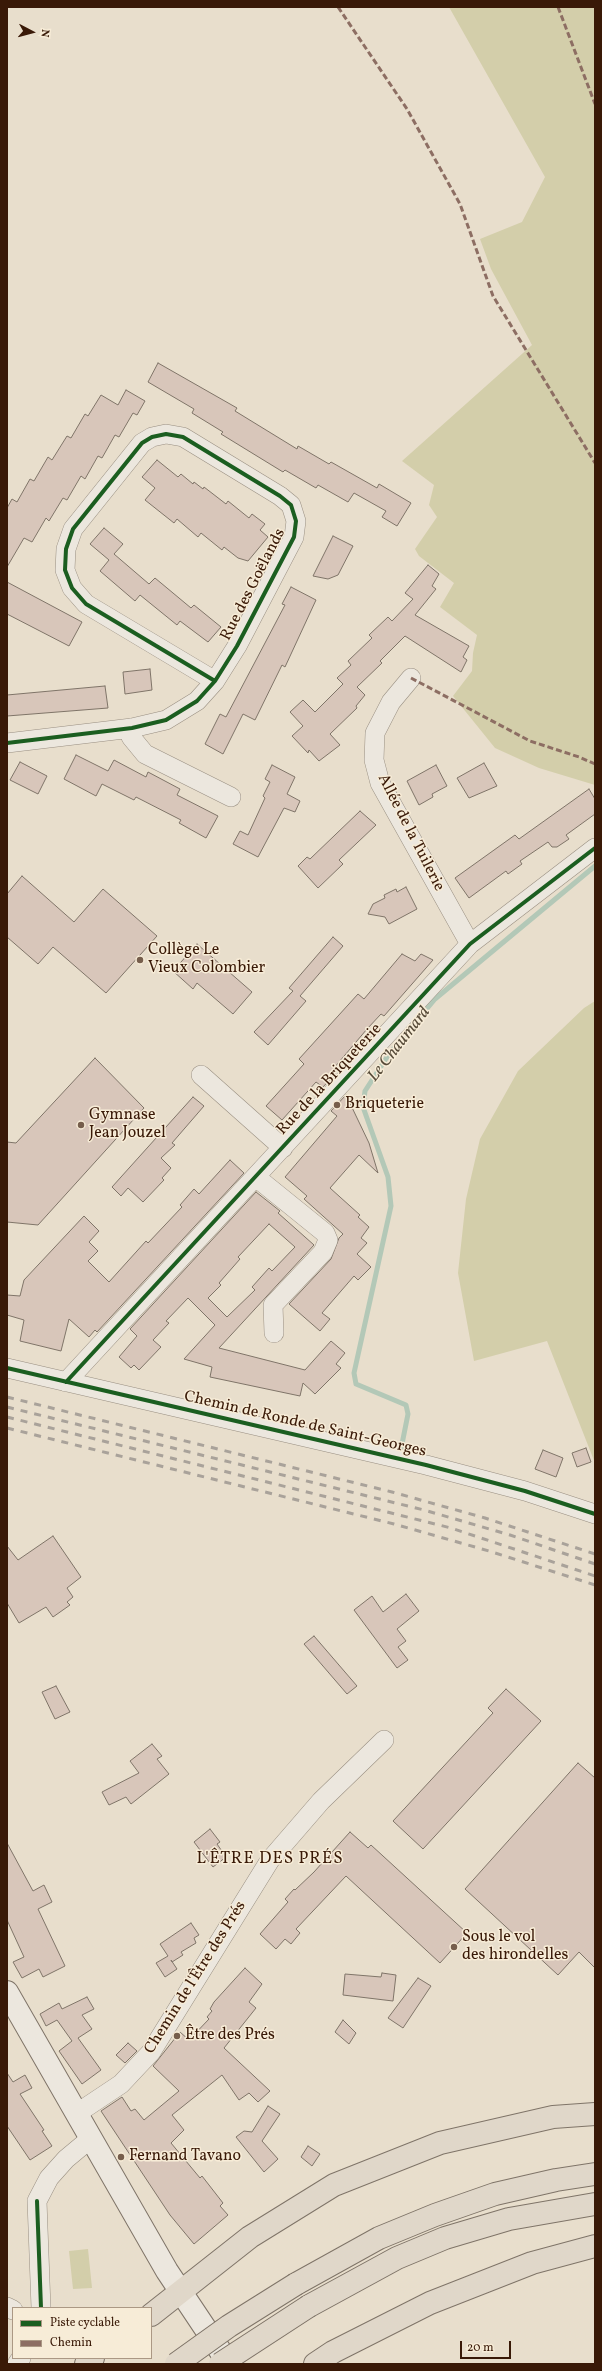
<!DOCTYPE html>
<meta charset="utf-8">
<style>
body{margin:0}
#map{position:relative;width:602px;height:2371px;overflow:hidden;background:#e8decc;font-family:Vollkorn,serif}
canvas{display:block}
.frame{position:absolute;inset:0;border:8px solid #391907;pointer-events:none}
.legend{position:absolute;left:12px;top:2307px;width:140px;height:52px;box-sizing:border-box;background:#f7ecd7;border:1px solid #ab9884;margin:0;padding:5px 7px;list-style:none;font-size:12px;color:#391907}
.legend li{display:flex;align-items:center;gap:8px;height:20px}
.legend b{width:20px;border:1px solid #ab9884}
.north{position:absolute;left:12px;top:12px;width:40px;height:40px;-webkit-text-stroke:3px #f7ecd7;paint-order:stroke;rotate:96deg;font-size:11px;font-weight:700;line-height:16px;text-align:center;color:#391907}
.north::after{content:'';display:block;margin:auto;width:14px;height:18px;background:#391907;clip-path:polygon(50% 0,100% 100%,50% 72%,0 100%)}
.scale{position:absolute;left:460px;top:2341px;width:51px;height:18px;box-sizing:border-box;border:2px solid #391907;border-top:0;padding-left:5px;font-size:12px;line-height:14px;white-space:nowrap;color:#391907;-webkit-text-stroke:3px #f7ecd7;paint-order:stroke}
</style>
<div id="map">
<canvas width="602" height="2371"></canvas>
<div class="frame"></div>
<ul class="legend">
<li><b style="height:5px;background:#1b5e20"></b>Piste cyclable</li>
<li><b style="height:5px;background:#8d6e63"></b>Chemin</li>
</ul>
<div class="north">N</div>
<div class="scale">20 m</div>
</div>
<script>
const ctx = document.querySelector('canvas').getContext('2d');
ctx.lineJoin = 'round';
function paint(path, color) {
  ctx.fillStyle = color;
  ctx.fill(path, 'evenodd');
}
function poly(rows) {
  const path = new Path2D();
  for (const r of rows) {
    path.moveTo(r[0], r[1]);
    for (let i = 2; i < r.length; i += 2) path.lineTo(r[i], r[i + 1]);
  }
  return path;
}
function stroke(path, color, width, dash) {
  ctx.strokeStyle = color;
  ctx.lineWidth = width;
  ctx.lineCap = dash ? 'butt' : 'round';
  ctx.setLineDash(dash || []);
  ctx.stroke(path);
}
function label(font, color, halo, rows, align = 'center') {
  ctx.font = font + ' Vollkorn,serif';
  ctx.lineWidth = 3;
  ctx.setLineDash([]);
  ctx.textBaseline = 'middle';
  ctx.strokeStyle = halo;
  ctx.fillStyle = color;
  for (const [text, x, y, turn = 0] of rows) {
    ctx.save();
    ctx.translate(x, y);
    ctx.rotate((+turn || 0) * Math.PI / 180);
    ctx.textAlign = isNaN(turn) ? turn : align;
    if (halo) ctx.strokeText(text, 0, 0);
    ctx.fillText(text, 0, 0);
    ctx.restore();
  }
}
paint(poly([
 [449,7,595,7,595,785,539,768,495,748,453,696,472,671,473,653,477,635,440,607,454,583,419,556,415,549,437,517,429,505,434,485,402,461,532,345,491,269,480,239,522,222,545,177],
 [595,1001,595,1463,547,1341,474,1361,458,1273,466,1199,480,1139,518,1071,584,1008],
 [88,2249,92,2288,73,2289,69,2251]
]), '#d3ceaa');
stroke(poly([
 [401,1449,408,1414,406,1405,356,1384,354,1373,391,1206,388,1177,363,1107,365,1091,389,1054,435,999,595,866]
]), '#b3c8b7', 5);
const building = poly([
 [158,363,237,408,235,411,297,449,298,446,329,464,331,462,377,488,379,484,411,503,397,526,382,517,386,511,354,493,348,502,318,485,316,488,285,470,283,472,221,434,223,432,192,413,194,409,148,382,158,363],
 [126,390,145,401,137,415,133,413,119,437,115,435,102,458,98,456,85,479,81,476,67,500,63,498,49,521,46,518,32,542,24,538,7,567,7,508,12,499,17,502,30,479,34,481,48,457,52,460,67,436,71,438,85,414,88,416,101,395,118,405,126,390],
 [157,460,178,477,181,474,193,484,194,482,203,489,204,487,226,504,228,501,249,518,252,514,265,524,260,530,268,537,248,561,238,558,224,547,222,550,201,533,198,537,177,519,174,523,145,500,155,488,142,477,157,460],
 [104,528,123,544,114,554,149,584,155,578,191,608,194,605,221,627,208,642,180,621,177,625,140,595,135,601,100,571,109,560,90,544,104,528],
 [333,536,353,546,338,575,328,579,313,576,333,536],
 [428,565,439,574,432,586,436,589,415,615,469,646,463,657,467,660,461,672,405,636,380,661,382,663,357,687,365,695,356,706,357,708,330,734,340,745,319,761,309,750,308,753,292,736,303,726,290,712,303,700,315,712,343,684,337,678,351,665,348,661,372,638,369,635,388,617,392,621,413,599,405,593,428,565],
 [7,582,82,622,69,646,7,614,7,582],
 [291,587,316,600,285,667,282,665,255,720,243,714,223,754,205,744,220,714,226,717,285,605,282,604,291,587],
 [150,669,152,690,125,694,123,672,150,669],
 [105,686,108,708,7,716,7,695,105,686],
 [76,755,108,771,114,760,146,777,148,772,180,789,177,795,218,816,206,838,179,823,181,820,136,797,134,800,102,784,96,796,64,779,76,755],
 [20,762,47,776,38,794,10,780,20,762],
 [484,763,497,786,469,798,457,778,484,763],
 [272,765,295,777,287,794,300,801,295,812,284,808,258,857,233,844,240,831,248,835,265,798,263,796,270,782,265,779,272,765],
 [436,765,447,786,432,794,433,797,419,805,407,781,436,765],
 [589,789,595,799,595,814,566,835,569,839,557,847,552,847,548,842,520,861,522,864,508,874,506,871,469,898,455,878,515,835,519,839,589,789],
 [360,811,376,825,339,860,343,864,318,888,298,866,307,857,310,859,360,811],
 [22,876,74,922,103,889,157,936,106,993,53,947,38,964,7,937,7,894,22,876],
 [406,887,417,909,389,924,385,917,368,914,373,904,385,898,384,895,396,889,397,892,406,887],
 [333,937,343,946,300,996,306,1001,268,1045,254,1032,293,991,289,988,333,937],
 [197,944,252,992,233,1014,197,983,193,989,173,971,197,944],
 [402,954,415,961,421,954,433,960,384,1016,381,1014,367,1029,334,1068,336,1071,335,1074,323,1087,316,1082,282,1120,266,1106,304,1064,299,1059,358,994,364,999,402,954],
 [95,1058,144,1108,38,1225,7,1222,7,1142,16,1143,95,1058],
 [346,1095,369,1143,378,1173,359,1155,330,1188,360,1215,358,1217,369,1227,361,1238,367,1243,357,1254,371,1267,358,1280,354,1276,322,1313,330,1319,320,1331,289,1304,331,1259,339,1238,343,1234,304,1199,307,1196,285,1177,337,1116,331,1111,346,1095],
 [193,1097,204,1106,172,1143,175,1145,161,1158,171,1168,162,1178,164,1180,143,1202,128,1188,121,1196,112,1187,193,1097],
 [230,1160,244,1173,97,1332,95,1330,89,1337,69,1319,61,1351,20,1341,24,1320,7,1315,7,1295,20,1296,24,1280,84,1216,99,1231,89,1242,98,1251,88,1261,109,1282,146,1241,148,1243,182,1207,180,1205,194,1189,199,1194,230,1160],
 [256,1192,280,1211,278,1213,314,1245,219,1348,305,1370,331,1341,345,1353,336,1364,341,1368,315,1394,303,1383,300,1396,210,1377,212,1367,184,1359,215,1325,188,1298,166,1321,169,1323,153,1340,161,1347,139,1370,134,1365,131,1368,119,1357,137,1336,130,1329,256,1192],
 [269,1224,295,1247,272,1271,269,1268,252,1287,255,1290,227,1317,208,1298,221,1285,219,1283,240,1259,238,1257,269,1224],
 [586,1448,591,1462,577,1467,572,1453,586,1448],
 [543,1450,563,1458,556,1477,535,1469,543,1450],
 [53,1536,81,1577,67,1588,73,1597,67,1602,70,1605,53,1617,46,1607,19,1623,7,1603,7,1546,18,1560,53,1536],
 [406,1594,419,1611,397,1629,406,1641,398,1647,408,1660,397,1668,354,1610,372,1596,383,1612,406,1594],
 [314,1636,357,1686,347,1694,304,1644,314,1636],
 [56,1686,70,1712,55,1719,42,1692,56,1686],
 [506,1689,541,1721,423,1849,393,1821,493,1713,488,1708,506,1689],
 [152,1744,162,1756,157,1759,169,1774,131,1804,126,1797,109,1805,102,1792,139,1773,130,1761,152,1744],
 [578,1763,595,1778,595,1968,579,1952,558,1975,465,1889,578,1763],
 [210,1829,220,1842,217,1844,226,1857,213,1867,194,1842,210,1829],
 [350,1832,368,1848,371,1845,467,1933,440,1963,346,1876,296,1929,300,1933,291,1944,285,1939,276,1949,260,1934,288,1902,285,1899,294,1889,295,1890,314,1872,350,1832],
 [7,1843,33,1891,44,1885,52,1902,38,1909,65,1966,43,1977,39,1969,22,1978,13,1962,24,1957,7,1920,7,1843],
 [191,1923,199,1935,194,1938,196,1943,181,1952,183,1955,172,1962,171,1960,177,1969,165,1977,156,1963,168,1956,160,1944,191,1923],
 [245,1968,262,1984,249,2002,256,2008,224,2048,270,2091,258,2102,249,2093,239,2100,222,2075,172,2115,184,2130,171,2143,200,2178,202,2176,223,2203,220,2206,228,2215,194,2244,170,2215,101,2111,122,2097,131,2111,135,2109,144,2120,179,2091,153,2066,180,2032,189,2040,209,2019,207,2017,212,2011,210,2009,214,2002,245,1968],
 [382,1973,396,1975,393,2001,343,1995,345,1974,381,1977,382,1973],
 [418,1978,431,1986,403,2028,388,2018,418,1978],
 [87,1997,94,2009,82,2015,92,2029,78,2038,101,2070,82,2084,59,2051,72,2041,57,2020,46,2026,40,2014,59,2003,62,2009,87,1997],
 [343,2020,356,2033,349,2044,335,2032,343,2020],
 [128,2043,137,2051,125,2063,116,2055,128,2043],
 [7,2073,13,2082,25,2075,32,2088,20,2094,44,2130,42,2131,52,2146,30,2160,7,2126,7,2073],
 [268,2106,280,2114,262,2141,278,2159,264,2172,236,2137,244,2131,252,2132,268,2106],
 [308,2146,320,2154,312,2166,301,2157,308,2146]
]);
paint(building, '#d8c6ba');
stroke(building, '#7f7468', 1);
const street = poly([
 [411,678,391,702,375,733,374,760,380,783,470,944],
 [132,728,131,737,145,754,231,797],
 [7,743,132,728,166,720,197,701,215,681,237,646,294,537,296,521,291,505,280,496,183,437,166,434,152,437,142,443,73,529,66,549,65,570,72,588,86,604,215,681],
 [201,1075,283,1148],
 [257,1178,325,1233,328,1240,323,1252,273,1305,274,1333],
 [7,1368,426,1465,525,1491,595,1514],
 [66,1382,470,944,595,848],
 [76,2114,121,2084,151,2052,270,1860,321,1801,384,1740],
 [7,2307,13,2310],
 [41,2308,37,2201,49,2178,66,2159,90,2139],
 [17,2364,21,2358]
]);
const secondary = poly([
 [7,1992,167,2271,229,2364]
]);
const highway = poly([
 [296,2284,379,2238,435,2215,495,2194,556,2180,595,2174],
 [309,2306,397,2258,445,2238,509,2219,595,2204],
 [151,2315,250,2237,334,2185,440,2143,553,2117,595,2114],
 [86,2364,93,2358],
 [315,2364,333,2352,430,2303,532,2263,595,2246]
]);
stroke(street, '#998f82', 20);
stroke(secondary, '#7f7468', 24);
stroke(highway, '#7f7468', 24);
stroke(street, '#ece7de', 19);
stroke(secondary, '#ece7de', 22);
stroke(highway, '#e0d7c9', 22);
stroke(poly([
 [7,1397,392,1492,485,1518,595,1554],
 [7,1407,424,1510,510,1535,595,1564],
 [7,1417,451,1528,595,1576],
 [7,1428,394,1524,489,1551,595,1585]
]), '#a9a29a', 3, [7, 7]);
const highwayBridge = poly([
 [176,2364,229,2326,296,2284],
 [220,2364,309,2306]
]);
stroke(highwayBridge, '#7f7468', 24, []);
stroke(highwayBridge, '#e0d7c9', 22);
stroke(poly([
 [338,7,407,109,460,204,493,296,595,463],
 [558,7,595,104],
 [411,678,530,741,579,757,595,764]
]), '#8d6e63', 3, [6, 3]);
stroke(poly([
 [7,743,132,728,166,720,197,701,215,681,237,646,294,537,296,521,291,505,280,496,183,437,166,434,152,437,142,443,73,529,66,549,65,570,72,588,86,604,215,681],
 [7,1368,426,1465,525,1491,595,1514],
 [66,1382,470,944,595,848],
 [37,2201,41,2308]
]), '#1b5e20', 4);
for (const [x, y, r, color] of [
 [140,960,4,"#765e4c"],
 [337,1105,4,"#765e4c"],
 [81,1125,4,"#765e4c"],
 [454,1947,4,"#765e4c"],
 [177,2036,4,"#765e4c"],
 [121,2157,4,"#765e4c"]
]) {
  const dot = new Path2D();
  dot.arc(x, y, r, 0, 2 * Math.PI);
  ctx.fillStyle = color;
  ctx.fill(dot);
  stroke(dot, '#f7ecd7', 1.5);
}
label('16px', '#391907', '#f7ecd7', [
 ["Rue des Goëlands",254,585,-63],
 ["Allée de la Tuilerie",410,833,63],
 ["Rue de la Briqueterie",330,1080,-47],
 ["Chemin de Ronde de Saint-Georges",305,1425,13],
 ["Chemin de l'Être des Prés",196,1978,-58]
]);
label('16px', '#391907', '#f7ecd7', [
 ["Collège Le",148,951],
 ["Vieux Colombier",148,969],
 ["Briqueterie",345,1105],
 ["Gymnase",89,1116],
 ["Jean Jouzel",89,1134],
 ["Sous le vol",462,1938],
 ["des hirondelles",462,1956],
 ["Être des Prés",185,2036],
 ["Fernand Tavano",129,2157]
], 'left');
label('italic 17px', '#574b39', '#f7ecd7', [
 ["Le Chaumard",400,1045,-52]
]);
ctx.letterSpacing = '1px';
label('17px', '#391907', '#f7ecd7', [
 ["L'ÊTRE DES PRÉS",270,1860]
]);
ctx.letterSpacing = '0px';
</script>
